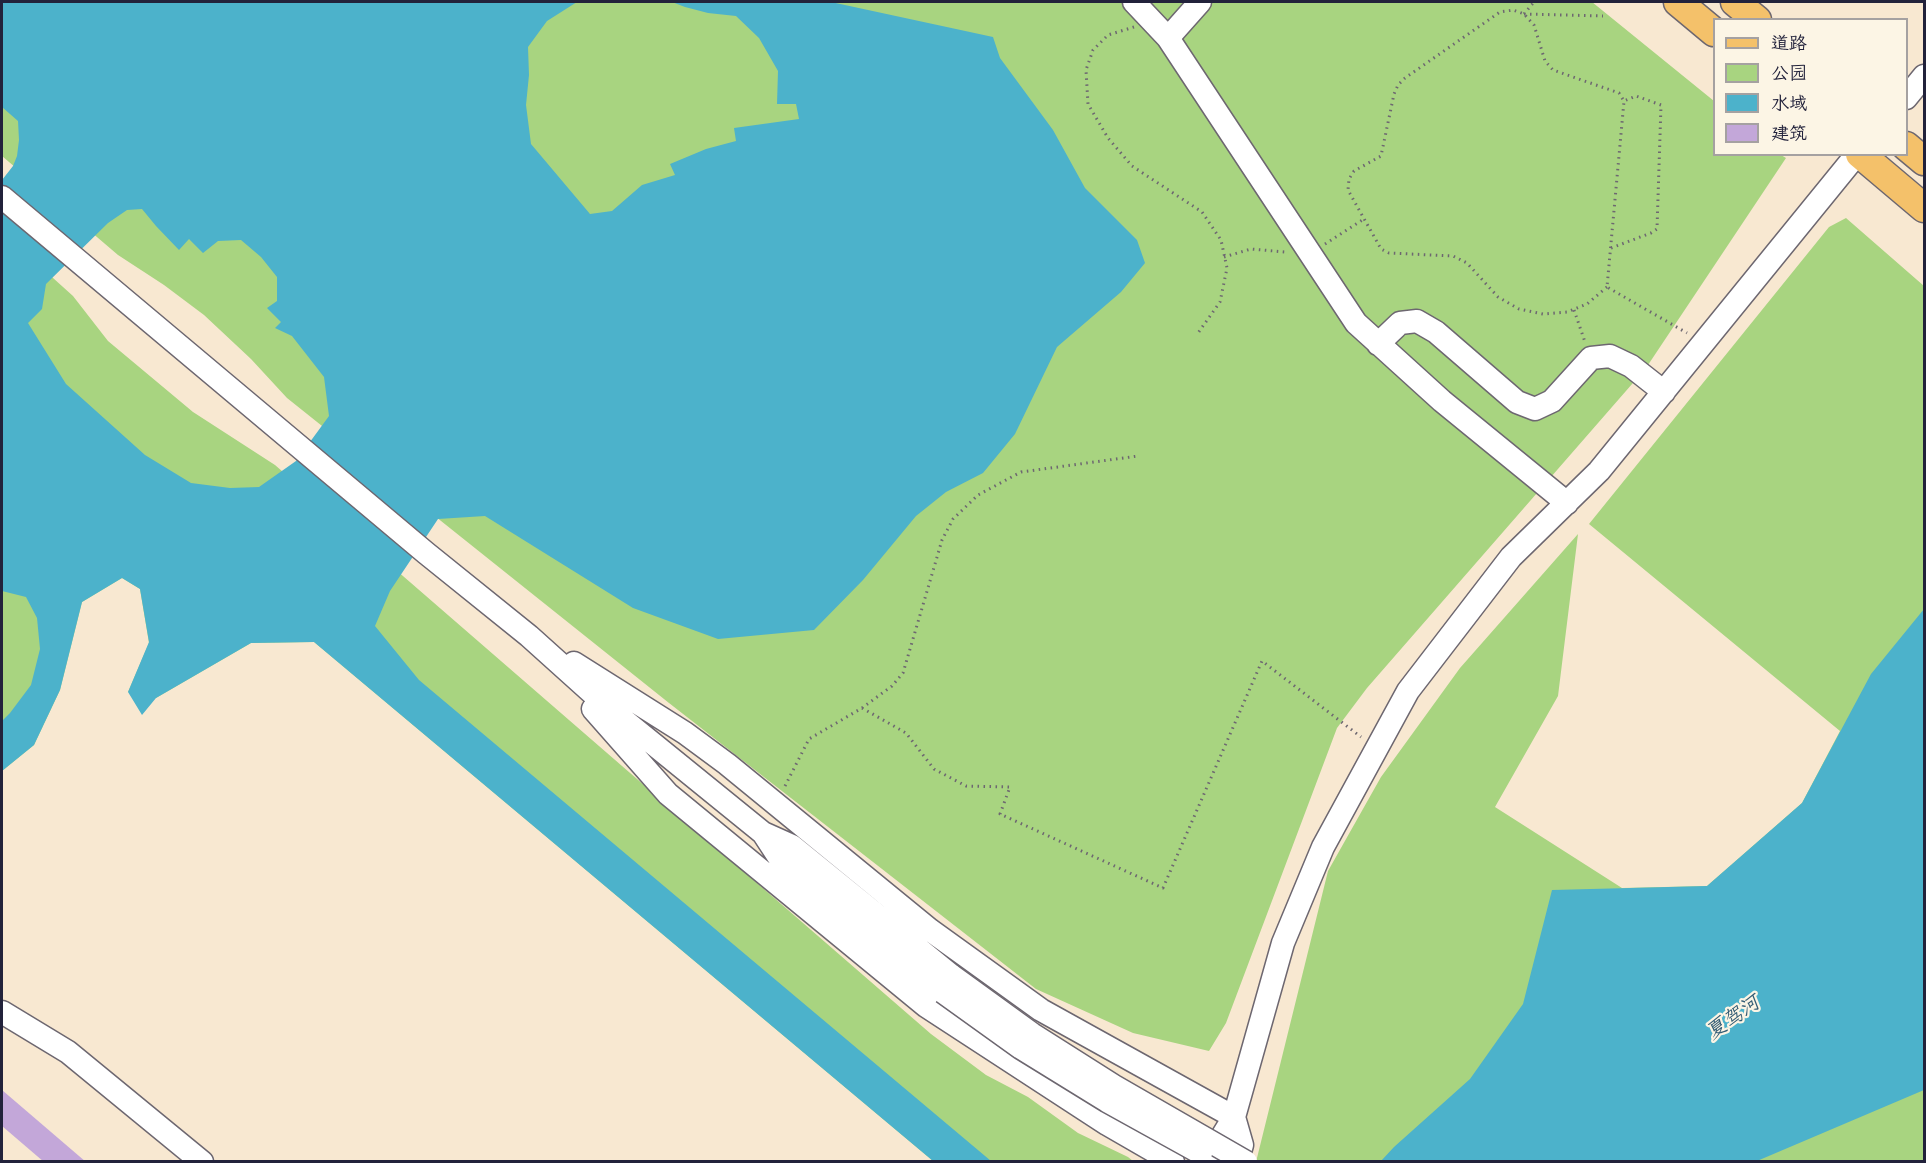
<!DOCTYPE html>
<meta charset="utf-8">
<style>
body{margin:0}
#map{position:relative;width:1926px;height:1163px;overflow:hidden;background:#f8e8d1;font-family:"Architects Daughter","LXGW WenKai TC",sans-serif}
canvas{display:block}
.frame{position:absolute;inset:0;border:3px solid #22223b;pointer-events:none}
.legend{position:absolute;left:1713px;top:18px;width:195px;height:138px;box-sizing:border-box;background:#fcf5e5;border:2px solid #a5a1a1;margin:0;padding:8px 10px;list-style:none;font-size:18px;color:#22223b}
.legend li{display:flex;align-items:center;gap:12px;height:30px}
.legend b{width:30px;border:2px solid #a5a1a1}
</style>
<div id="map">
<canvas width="1926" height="1163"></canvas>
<div class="frame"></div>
<ul class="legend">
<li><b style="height:8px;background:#f4c16a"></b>道路</li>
<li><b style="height:16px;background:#a8d480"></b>公园</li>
<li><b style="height:16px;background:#4cb2cb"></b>水域</li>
<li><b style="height:16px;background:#c3a7d9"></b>建筑</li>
</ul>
</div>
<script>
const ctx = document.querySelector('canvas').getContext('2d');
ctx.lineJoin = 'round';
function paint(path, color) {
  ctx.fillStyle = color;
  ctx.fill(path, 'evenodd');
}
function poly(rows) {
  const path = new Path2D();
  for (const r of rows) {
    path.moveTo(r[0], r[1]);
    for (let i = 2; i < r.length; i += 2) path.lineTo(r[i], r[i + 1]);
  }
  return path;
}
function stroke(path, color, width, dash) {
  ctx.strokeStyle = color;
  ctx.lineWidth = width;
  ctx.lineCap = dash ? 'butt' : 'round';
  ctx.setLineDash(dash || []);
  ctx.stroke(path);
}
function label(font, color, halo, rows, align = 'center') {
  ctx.font = font + ' "Architects Daughter","LXGW WenKai TC",sans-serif';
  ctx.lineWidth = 4.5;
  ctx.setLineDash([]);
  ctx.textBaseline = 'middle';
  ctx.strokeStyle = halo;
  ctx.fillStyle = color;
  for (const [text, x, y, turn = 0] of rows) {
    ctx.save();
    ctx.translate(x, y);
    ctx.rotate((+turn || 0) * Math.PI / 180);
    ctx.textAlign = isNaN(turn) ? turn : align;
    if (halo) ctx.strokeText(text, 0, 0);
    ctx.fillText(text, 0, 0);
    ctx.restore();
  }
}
paint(poly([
 [2,2,1592,2,1714,101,1714,154,1781,155,1786,158,1646,368,1367,688,1337,728,1226,1023,1209,1051,1133,1033,1036,989,669,703,287,398,251,359,204,315,164,285,118,255,2,156],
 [1846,218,1924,286,1924,1161,1256,1162,1328,871,1381,777,1460,668,1578,534,1558,696,1495,807,1622,888,1707,886,1802,803,1840,731,1589,524,1829,227],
 [2,232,73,296,108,341,193,412,275,465,931,1034,986,1075,1028,1097,1078,1133,1128,1157,1133,1161,933,1161,314,642,251,643,156,698,128,692,149,643,140,589,122,578,82,602,60,690,34,745,2,771]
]), '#a8d480');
paint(poly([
 [2,2,577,2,547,21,528,47,529,75,526,105,531,144,590,214,612,211,642,185,675,175,670,164,706,149,736,141,734,128,799,119,796,104,777,104,778,71,759,38,736,16,708,13,685,7,672,2,831,2,993,37,1000,58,1053,130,1085,188,1137,240,1145,263,1121,292,1057,347,1015,434,983,473,946,492,916,516,863,580,814,630,718,639,633,608,485,516,438,519,390,591,375,626,419,680,991,1161,933,1161,314,642,251,643,156,698,142,715,128,692,149,642,140,589,122,578,82,602,60,690,34,745,2,771,2,721,10,713,31,685,40,649,37,618,26,597,2,591,2,180,13,166,17,156,19,140,18,121,2,107],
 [142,209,156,226,179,250,189,239,203,253,218,241,241,240,261,257,277,277,277,301,267,308,281,322,275,328,292,336,324,377,329,416,296,461,259,487,230,488,191,483,145,455,66,384,28,323,42,309,46,284,108,223,127,210],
 [1924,609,1924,1090,1757,1161,1381,1161,1394,1147,1470,1079,1523,1004,1552,890,1707,886,1802,803,1871,674]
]), '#4cb2cb');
paint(poly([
 [2,1090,86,1162,44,1162,2,1126]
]), '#c3a7d9');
const minor = poly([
 [1134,2,1168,38,1356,323,1442,401,1567,503],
 [1168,38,1200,2],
 [1906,98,1924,76],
 [2,197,426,553,529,636,609,708,763,833,792,846,952,976],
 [1378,344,1400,323,1417,321,1436,332,1517,402,1535,409,1552,401,1591,358,1610,356,1631,366,1664,392],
 [574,663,685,733,727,764,930,930,1041,1010,1234,1117],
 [593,709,668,794,926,1006,1107,1124,1173,1162],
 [763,833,780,859,943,992],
 [2,1012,68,1052,202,1162],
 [1234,1117,1242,1145,1237,1162],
 [1211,1162,1215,1148,1234,1117,1283,943,1323,847,1408,691,1511,557,1599,471,1857,154]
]);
const major = poly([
 [1678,2,1714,32],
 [1735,2,1757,20],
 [1906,146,1924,161],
 [1860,154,1924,208]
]);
stroke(minor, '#6d6770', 25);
stroke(major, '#6d6770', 31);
stroke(poly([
 [1524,14,1603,16],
 [1524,14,1534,2],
 [1134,27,1108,35,1093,50,1086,70,1088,104,1108,138,1132,166,1202,212,1221,240,1227,268,1220,302,1198,333],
 [1325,244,1364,219],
 [1611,248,1651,233,1657,229,1661,105,1636,96,1624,101],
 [1224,257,1251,249,1285,252],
 [1607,287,1587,304,1567,312,1543,314,1519,309,1498,297,1467,263,1453,256,1389,253,1381,249,1348,190,1349,179,1354,171,1381,156,1394,94,1398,85,1405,78,1500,12,1513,10,1524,14,1534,25,1545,61,1553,70,1619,93,1624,101,1607,287,1687,333],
 [1574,310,1585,342],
 [862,708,906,733,934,769,966,786,1010,787,1000,814,1163,888,1262,661,1361,737],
 [785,786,809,739,862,708,892,686,903,673,942,540,953,519,978,495,1021,472,1138,456]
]), '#6d6770', 3, [1.5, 4.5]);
stroke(minor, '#fff', 22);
stroke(major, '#f4c16a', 28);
const minorBridge = poly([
 [952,976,1032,1034,1114,1086,1246,1162],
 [943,992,1021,1048,1107,1101,1201,1153]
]);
stroke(minorBridge, '#6d6770', 25, []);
stroke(minorBridge, '#fff', 22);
label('italic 20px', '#335c75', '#fcf5e5', [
 ["夏驾河",1734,1019,-35]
]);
</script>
